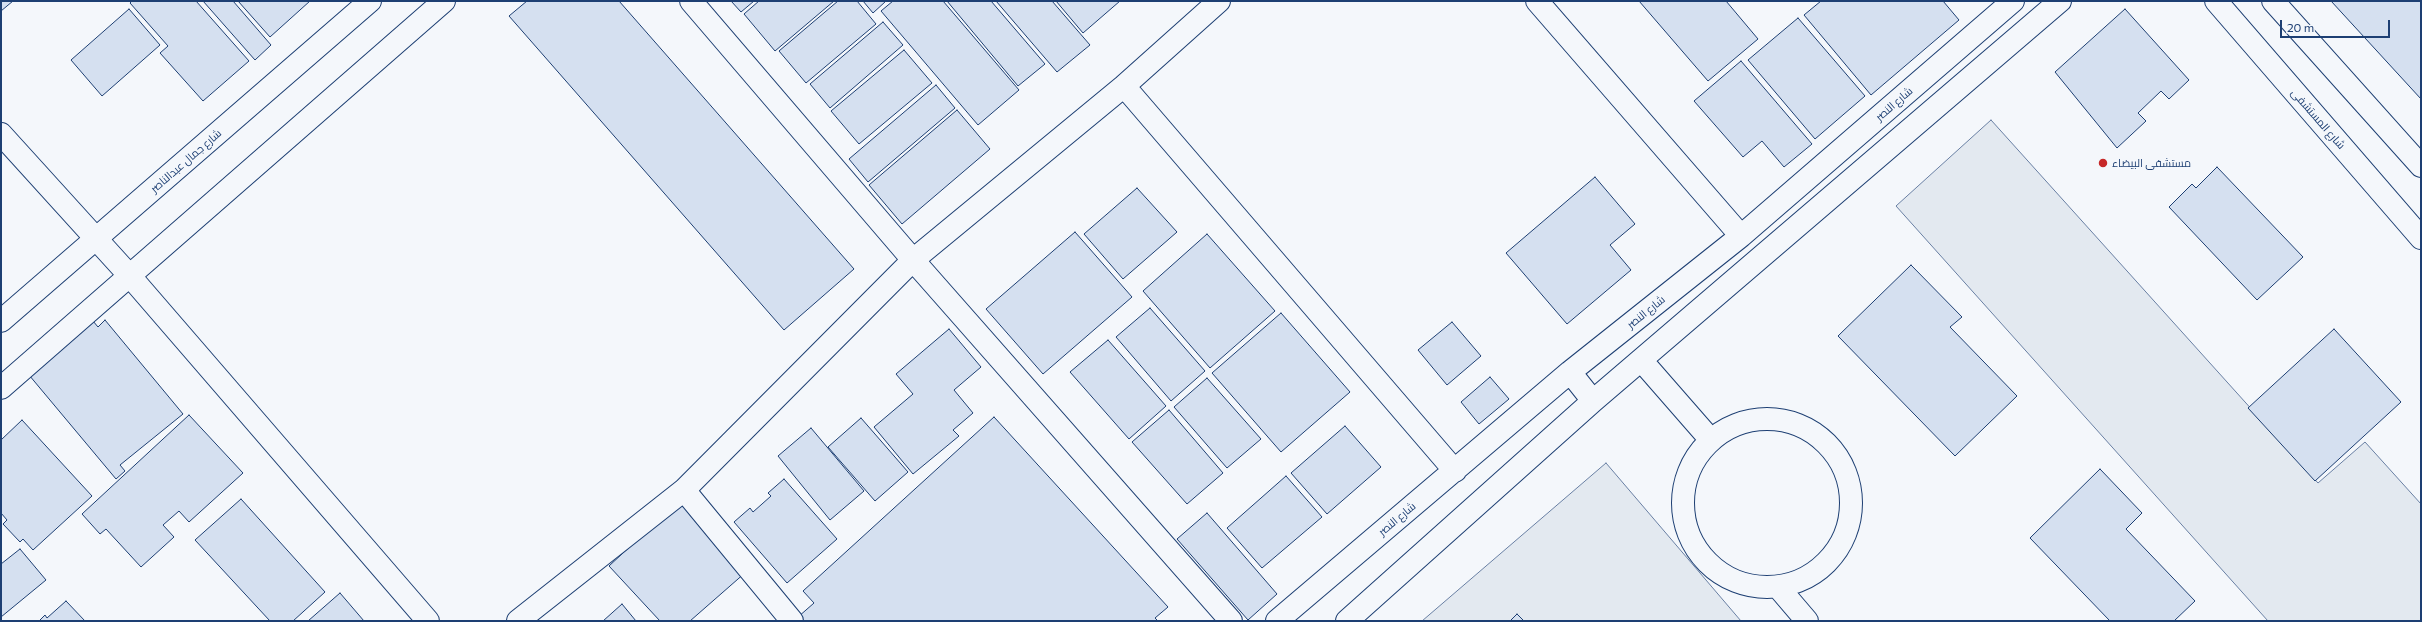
<!DOCTYPE html>
<meta charset="utf-8">
<style>
body{margin:0}
#map{position:relative;width:2422px;height:622px;overflow:hidden;background:#f4f7fb;font-family:Commissioner,sans-serif}
canvas{display:block}
.frame{position:absolute;inset:0;border:2px solid #1d3f73;pointer-events:none}
.scale{position:absolute;left:2280px;top:20px;width:110px;height:18px;box-sizing:border-box;border:2px solid #1d3f73;border-top:0;padding-left:5px;font-size:12px;line-height:14px;white-space:nowrap;color:#1d3f73;-webkit-text-stroke:3px #f4f7fb;paint-order:stroke}
</style>
<div id="map">
<canvas width="2422" height="622"></canvas>
<div class="frame"></div>
<div class="scale">20 m</div>
</div>
<script>
const ctx = document.querySelector('canvas').getContext('2d');
ctx.lineJoin = 'round';
function paint(path, color) {
  ctx.fillStyle = color;
  ctx.fill(path, 'evenodd');
}
function poly(rows) {
  const path = new Path2D();
  for (const r of rows) {
    if (r.length === 3) {
      path.moveTo(r[0] + r[2], r[1]);
      path.arc(r[0], r[1], r[2], 0, 2 * Math.PI);
      continue;
    }
    path.moveTo(r[0], r[1]);
    for (let i = 2; i < r.length; i += 2) path.lineTo(r[i], r[i + 1]);
  }
  return path;
}
function stroke(path, color, width, dash) {
  ctx.strokeStyle = color;
  ctx.lineWidth = width;
  ctx.lineCap = dash ? 'butt' : 'round';
  ctx.setLineDash(dash || []);
  ctx.stroke(path);
}
function label(font, color, halo, rows, align = 'center') {
  ctx.font = font + ' Commissioner,Cairo,sans-serif';
  ctx.lineWidth = 3;
  ctx.setLineDash([]);
  ctx.textBaseline = 'middle';
  ctx.strokeStyle = halo;
  ctx.fillStyle = color;
  for (const [text, x, y, turn = 0] of rows) {
    ctx.save();
    ctx.translate(x, y);
    ctx.rotate((+turn || 0) * Math.PI / 180);
    ctx.textAlign = isNaN(turn) ? turn : align;
    if (halo) ctx.strokeText(text, 0, 0);
    ctx.fillText(text, 0, 0);
    ctx.restore();
  }
}
const green = poly([
 [1991,120,2318,483,2365,442,2421,504,2421,621,2268,621,1896,206,1991,120],
 [1606,463,1741,621,1422,621,1606,463]
]);
paint(green, '#e3e9f0');
stroke(green, '#687fa3', 1);
const building = poly([
 [1,1,13,1,1,11,1,1],
 [132,1,196,1,249,61,203,101,160,53,168,46,130,3,132,1],
 [203,1,233,1,271,45,255,60,203,1],
 [238,1,310,1,270,37,238,1],
 [527,1,619,1,854,269,784,330,509,16,527,1],
 [731,1,754,1,741,12,731,1],
 [759,1,834,1,775,51,744,14,759,1],
 [838,1,857,1,876,24,806,83,779,51,838,1],
 [863,1,886,1,873,13,863,1],
 [893,1,943,1,1019,90,978,125,881,11,893,1],
 [947,1,991,1,1045,64,1018,86,947,1],
 [996,1,1052,1,1090,45,1057,72,996,1],
 [1056,1,1120,1,1083,33,1056,1],
 [1639,1,1726,1,1758,39,1708,81,1639,1],
 [1821,1,1943,1,1959,20,1871,95,1804,15,1821,1],
 [2331,1,2421,1,2421,99,2331,1],
 [129,9,160,45,102,96,71,60,129,9],
 [2125,9,2189,80,2169,99,2161,91,2138,113,2146,121,2117,148,2055,72,2125,9],
 [1798,18,1865,96,1815,139,1748,60,1798,18],
 [883,22,903,45,830,108,810,84,883,22],
 [904,50,932,83,859,144,831,111,904,50],
 [1741,61,1812,144,1784,167,1762,141,1743,157,1694,101,1741,61],
 [936,85,955,108,868,182,849,159,936,85],
 [957,110,990,149,902,224,869,185,957,110],
 [2217,167,2303,257,2257,300,2169,207,2192,184,2196,188,2217,167],
 [1595,177,1635,224,1610,245,1631,270,1567,324,1506,253,1595,177],
 [1137,188,1177,232,1123,279,1084,234,1137,188],
 [1075,232,1132,297,1043,374,986,309,1075,232],
 [1207,234,1275,311,1210,368,1143,291,1207,234],
 [1911,265,1962,317,1950,327,2017,396,1955,456,1838,336,1911,265],
 [1150,308,1205,371,1171,401,1116,337,1150,308],
 [1281,313,1350,392,1281,452,1212,373,1281,313],
 [105,320,183,414,120,465,125,471,116,479,29,375,93,321,98,327,105,320],
 [1452,322,1481,356,1447,385,1418,350,1452,322],
 [949,329,981,367,954,390,973,413,953,430,959,436,913,474,874,427,913,394,896,374,949,329],
 [2334,329,2401,402,2315,481,2248,408,2334,329],
 [1108,340,1166,406,1129,439,1070,372,1108,340],
 [1490,377,1509,399,1479,424,1461,402,1490,377],
 [1207,378,1261,439,1227,468,1174,407,1207,378],
 [1169,410,1223,473,1187,504,1132,442,1169,410],
 [189,415,243,473,189,522,179,511,163,525,174,537,141,567,106,529,100,534,82,514,189,415],
 [994,417,1168,607,1155,618,1158,621,801,621,798,617,814,603,803,591,994,417],
 [861,418,908,472,875,501,828,447,861,418],
 [22,420,92,496,33,550,23,539,20,542,3,524,7,520,1,513,1,440,22,420],
 [1345,426,1381,467,1327,514,1291,473,1345,426],
 [811,428,864,491,830,520,778,456,811,428],
 [2100,469,2142,513,2126,529,2195,601,2174,621,2110,621,2030,538,2100,469],
 [1286,476,1322,517,1262,568,1227,528,1286,476],
 [784,479,837,539,787,583,734,522,750,508,753,512,771,496,768,493,784,479],
 [241,499,325,592,293,621,270,621,195,540,241,499],
 [679,501,746,572,690,621,660,621,609,566,679,501],
 [1207,513,1277,594,1248,620,1177,539,1207,513],
 [20,549,46,580,1,617,1,564,20,549],
 [340,593,364,621,308,621,340,593],
 [66,601,85,621,39,621,45,615,47,618,66,601],
 [622,604,636,621,603,621,622,604],
 [1517,614,1524,621,1510,621,1517,614]
]);
paint(building, '#d5e0f0');
stroke(building, '#1d3f73', 1);
const minor = poly([
 [691,1,913,260,1231,621],
 [1537,1,1741,236],
 [1124,86,1455,471],
 [1,134,129,275,428,621],
 [1,321,370,1],
 [1641,360,1710,439],
 [1570,372,1593,401],
 [1,388,444,1],
 [1767,503,84],
 [684,490,792,621],
 [1778,587,1807,621],
 [518,621,684,490,913,260,1124,86,1219,1],
 [1277,621,1570,372,1741,236,2013,1],
 [1347,621,1593,401,2060,1]
]);
const major = poly([
 [2216,1,2421,238],
 [2273,1,2421,166]
]);
stroke(minor, '#1d3f73', 24);
stroke(major, '#1d3f73', 24);
stroke(minor, '#f4f7fb', 22);
stroke(major, '#f4f7fb', 22);
for (const [x, y, r, color] of [
 [2103,163,5,"#c62828"]
]) {
  const dot = new Path2D();
  dot.arc(x, y, r, 0, 2 * Math.PI);
  ctx.fillStyle = color;
  ctx.fill(dot);
  stroke(dot, '#f4f7fb', 1.5);
}
label('11px', '#1d3f73', '#f4f7fb', [
 ["شارع النصر",1894,104,-41],
 ["شارع المستشفى",2318,119,49],
 ["شارع جمال عبدالناصر",186,161,-41],
 ["شارع النصر",1646,312,-39],
 ["شارع النصر",1397,519,-40]
]);
label('11px', '#1d3f73', '#f4f7fb', [
 ["مستشفى البيضاء",2112,163]
], 'left');
</script>
